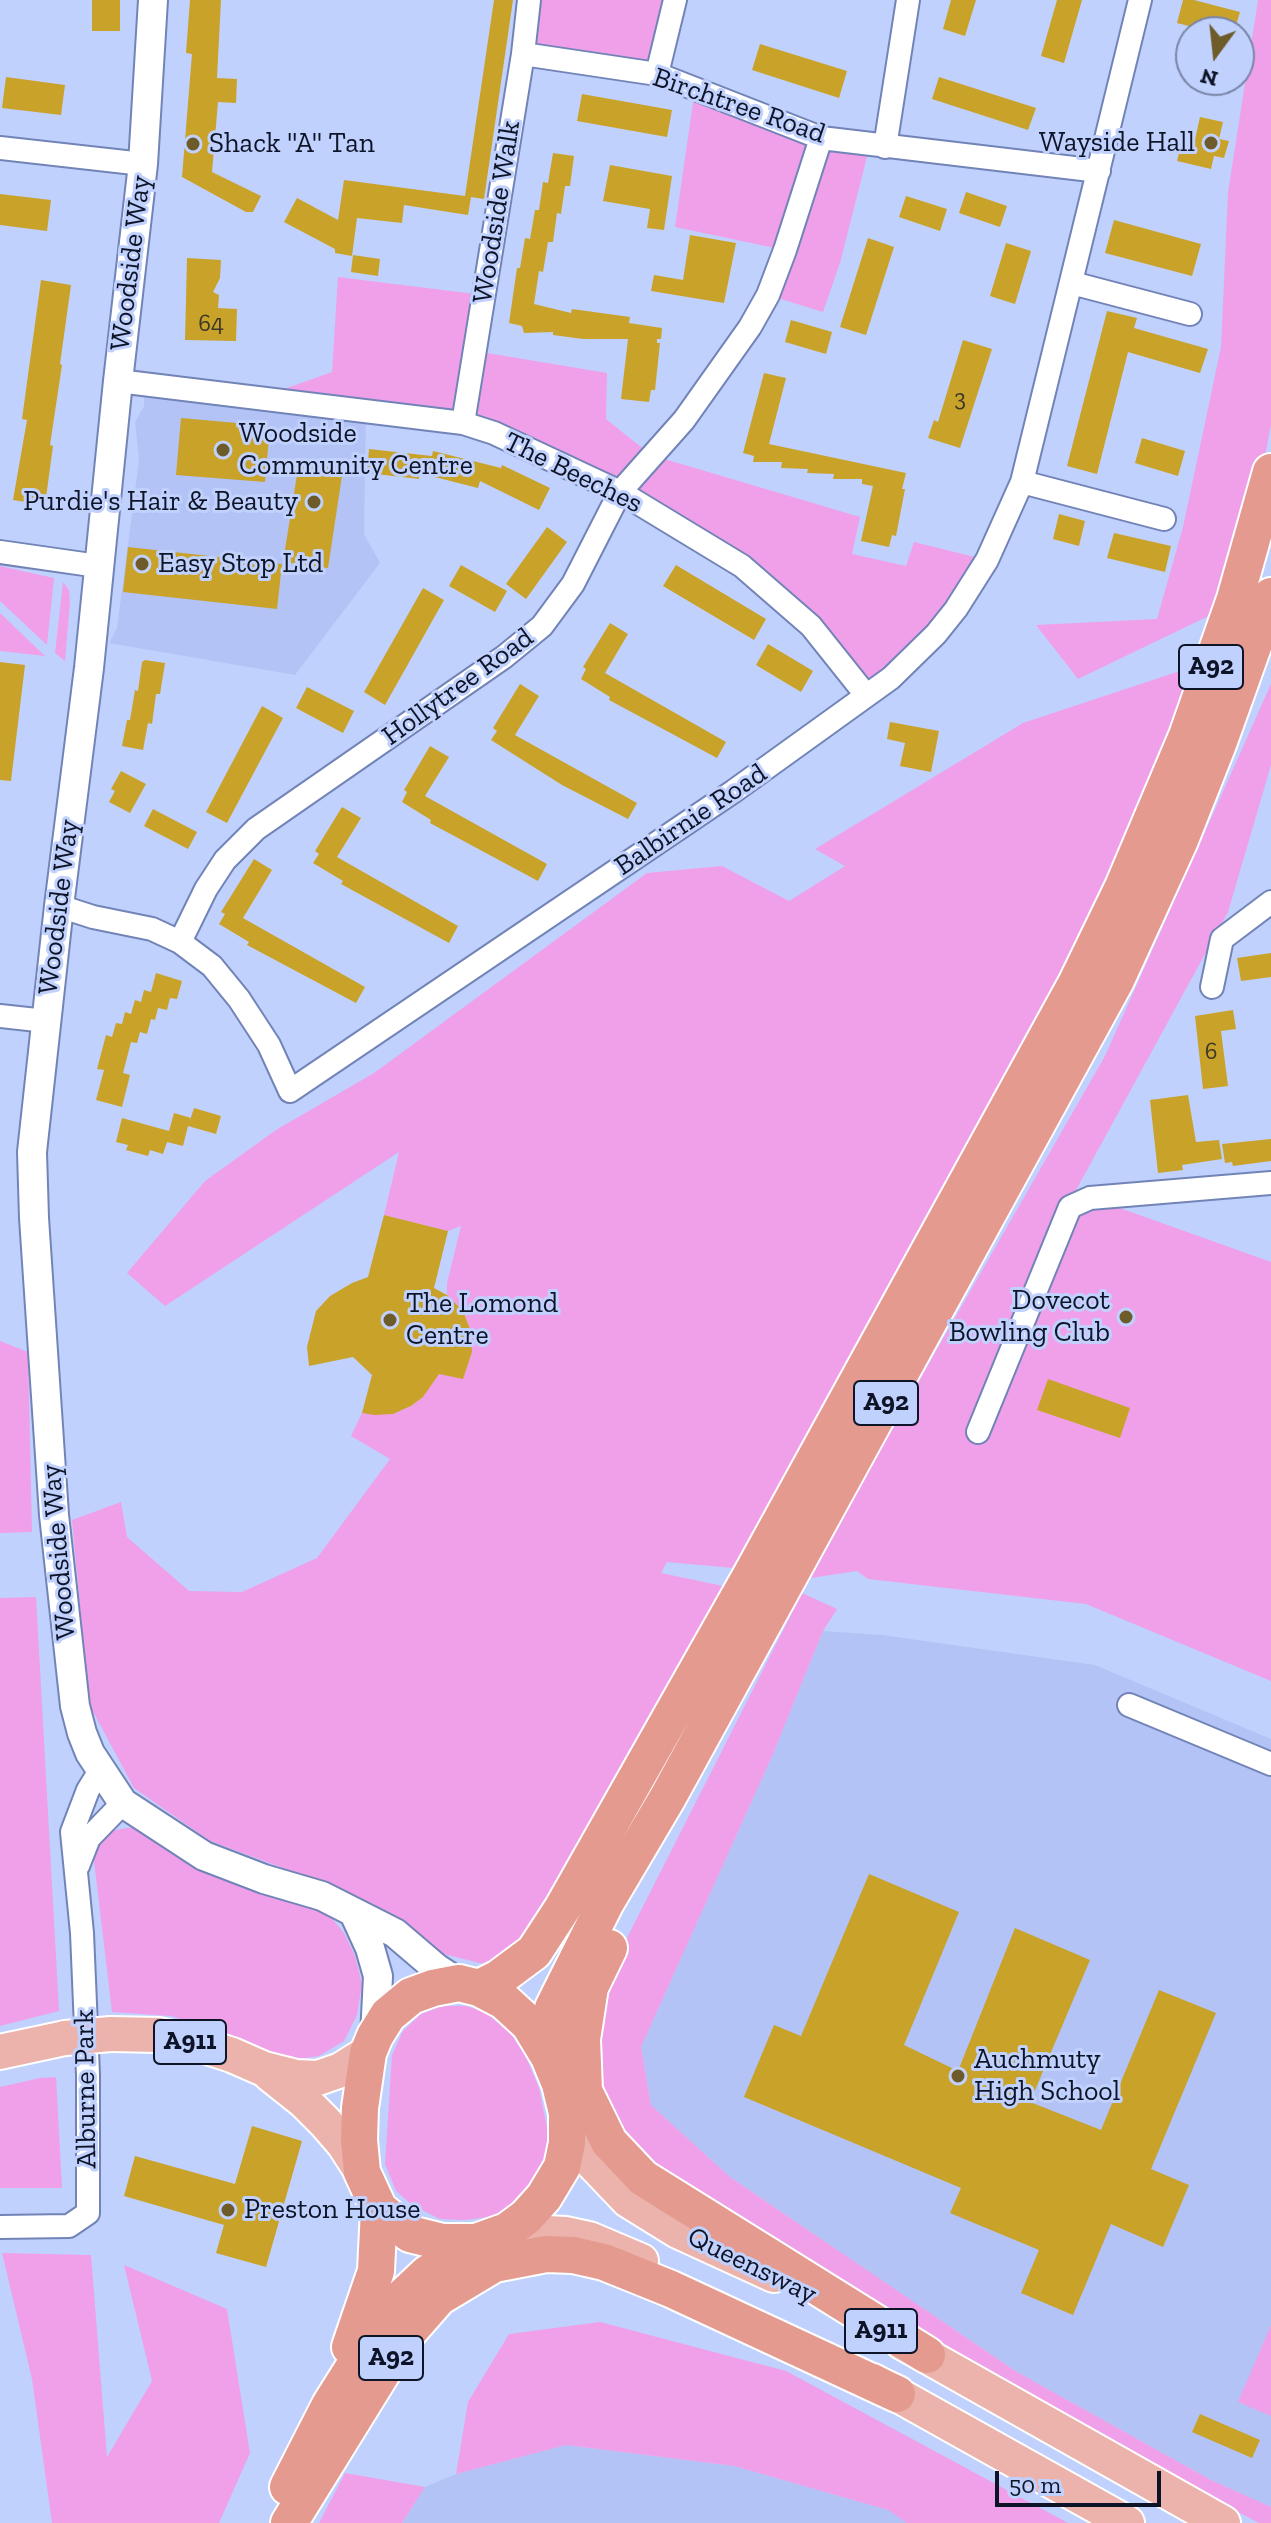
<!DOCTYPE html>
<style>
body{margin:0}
#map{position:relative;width:1271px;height:2523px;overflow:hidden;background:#c1d1fd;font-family:"Zilla Slab",serif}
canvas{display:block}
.north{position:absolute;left:1175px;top:16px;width:80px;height:80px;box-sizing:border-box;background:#c1d1fd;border:2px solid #7985a7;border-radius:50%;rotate:195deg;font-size:22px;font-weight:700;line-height:32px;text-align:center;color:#0e1427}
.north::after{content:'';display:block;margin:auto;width:28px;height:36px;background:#6d5b29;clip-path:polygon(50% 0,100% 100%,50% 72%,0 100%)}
.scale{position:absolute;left:995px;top:2471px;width:166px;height:36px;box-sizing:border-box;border:4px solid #0e1427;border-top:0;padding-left:10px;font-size:24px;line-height:28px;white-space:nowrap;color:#0e1427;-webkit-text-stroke:6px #c1d1fd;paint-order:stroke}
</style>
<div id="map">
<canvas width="1271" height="2523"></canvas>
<div class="north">N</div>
<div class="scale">50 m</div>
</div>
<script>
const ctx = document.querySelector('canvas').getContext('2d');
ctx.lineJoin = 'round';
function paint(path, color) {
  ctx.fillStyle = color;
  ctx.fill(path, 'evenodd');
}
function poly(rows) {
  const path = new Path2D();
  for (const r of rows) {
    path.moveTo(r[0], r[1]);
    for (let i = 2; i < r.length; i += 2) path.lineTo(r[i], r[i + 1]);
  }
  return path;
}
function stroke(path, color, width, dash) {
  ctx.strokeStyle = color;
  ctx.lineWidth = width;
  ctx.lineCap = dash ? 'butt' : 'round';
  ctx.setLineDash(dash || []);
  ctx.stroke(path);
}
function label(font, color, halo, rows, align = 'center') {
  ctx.font = font + ' "Zilla Slab",serif';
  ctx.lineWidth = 6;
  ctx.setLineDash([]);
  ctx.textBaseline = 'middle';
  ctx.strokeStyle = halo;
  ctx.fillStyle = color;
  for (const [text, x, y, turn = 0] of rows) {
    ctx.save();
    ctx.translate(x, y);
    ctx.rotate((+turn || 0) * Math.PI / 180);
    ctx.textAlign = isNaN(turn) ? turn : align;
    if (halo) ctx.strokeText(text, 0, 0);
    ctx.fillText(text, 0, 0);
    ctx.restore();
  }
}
paint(poly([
 [144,385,366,410,364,534,380,563,295,675,109,643,117,628,139,460,135,422,144,406],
 [823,1631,882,1635,1095,1665,1271,1739,1271,2507,1211,2480,1017,2372,730,2177,651,2105,641,2047,773,1754],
 [566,2445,734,2466,888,2510,907,2523,402,2523,425,2487,456,2474]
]), '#b3c3f5');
paint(poly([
 [529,0,675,0,657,74,523,54],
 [1258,0,1271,0,1271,424,1258,495,1221,610,1078,679,1036,625,1157,619,1183,527,1221,347,1228,192],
 [695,89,870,145,840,263,823,312,768,295,784,250,675,227],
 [338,277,483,295,475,351,607,373,606,419,651,455,860,517,852,554,906,566,914,542,987,560,956,609,866,695,743,566,494,433,259,398,332,372],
 [0,566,54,578,47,645,0,601],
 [63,582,69,590,70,602,65,661,55,653],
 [0,613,45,656,0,651],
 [1189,668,1187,736,1065,974,733,1568,667,1562,661,1573,723,1586,548,1914,519,1948,488,1965,439,1953,326,1884,210,1841,134,1788,89,1704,72,1520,121,1502,127,1537,189,1591,242,1592,317,1558,390,1459,351,1436,362,1413,393,1414,411,1406,423,1397,436,1373,463,1378,472,1352,470,1329,463,1311,447,1295,447,1283,461,1226,448,1231,384,1215,399,1152,165,1306,127,1273,205,1181,276,1130,374,1073,647,873,722,866,789,901,845,866,815,849,1023,723],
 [1271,684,1271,765,1228,912,1075,1192,1271,1262,1271,1681,1086,1604,868,1579,857,1571,811,1578,885,1440,1105,1056],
 [0,1341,28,1352,32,1532,0,1533],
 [802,1593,837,1609,823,1631,773,1754,641,2047,651,2105,730,2177,1017,2372,1211,2480,1271,2507,1271,2523,1259,2523,1047,2411,674,2188,620,2137,599,2090,600,1991],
 [36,1597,59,2011,0,2026,0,1598],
 [134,1827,174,1850,305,1903,330,1916,344,1933,355,1956,362,1984,357,2015,344,2041,319,2056,292,2060,212,2029,171,2016,112,2012,94,1861,100,1842,115,1830],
 [442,2006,467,2006,486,2013,510,2032,526,2057,539,2088,549,2137,545,2166,528,2190,509,2210,489,2217,465,2220,440,2219,412,2205,396,2191,385,2164,392,2055,403,2031,421,2014],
 [56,2077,62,2188,0,2188,0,2087,40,2078],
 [2,2253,91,2255,107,2457,152,2381,124,2265,227,2309,250,2453,219,2523,52,2523,32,2379],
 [600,2322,786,2371,1068,2523,907,2523,888,2510,734,2466,566,2445,456,2474,468,2402,509,2334],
 [1271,2325,1271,2416,1238,2402],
 [345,2473,425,2487,402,2523,319,2523]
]), '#efa0e9');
paint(poly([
 [92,0,120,0,120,31,92,31],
 [190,0,221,0,217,78,237,79,236,103,218,102,212,172,261,196,253,212,246,212,182,177,192,54,186,53],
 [494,0,513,0,484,199,471,197,468,215,404,205,402,223,357,218,352,256,335,253,335,249,284,222,297,198,338,220,344,180,465,196],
 [951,0,976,0,965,36,943,29],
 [1057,0,1082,0,1064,63,1041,56],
 [1183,0,1194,0,1240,12,1234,32,1212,32,1177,23],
 [760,44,847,71,839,98,752,70],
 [6,77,65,85,61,115,2,108],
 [939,77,1036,108,1028,130,932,99],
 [582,94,672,110,667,137,577,121],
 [1200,117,1223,122,1219,139,1229,141,1224,158,1214,156,1211,169,1177,161,1182,141,1194,144],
 [553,153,574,156,570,186,565,186,561,214,557,213,553,242,548,242,543,272,539,271,534,304,571,313,572,309,630,317,629,323,662,328,661,339,657,339,657,343,660,343,655,390,651,390,649,402,621,399,628,339,583,339,553,335,553,332,524,333,522,326,509,323,517,268,520,268,525,238,530,239,535,210,539,210,543,182,548,183],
 [610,165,672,176,664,230,647,228,650,209,603,201],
 [966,192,1007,206,1000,227,959,213],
 [0,194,51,200,47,231,0,225],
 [906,196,947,209,940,231,899,217],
 [1114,220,1201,244,1192,276,1105,253],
 [690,235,736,243,724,303,651,291,654,275,683,280],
 [868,238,894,247,866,335,840,327],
 [1006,243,1031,251,1015,304,990,296],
 [353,255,380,259,378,276,351,272],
 [187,258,221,260,220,278,213,292,219,295,218,308,237,309,236,341,185,340],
 [41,280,71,285,60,364,62,365,50,445,53,446,45,505,13,500,27,420,22,419],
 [1107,311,1137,318,1134,328,1208,349,1200,373,1128,352,1097,474,1067,466],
 [791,320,832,332,826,354,785,342],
 [963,340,992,349,960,448,928,438,934,420,938,422],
 [764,373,786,378,769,444,906,473,902,489,905,489,896,536,892,535,889,547,861,541,873,486,862,484,862,479,833,479,834,474,807,473,808,469,781,468,782,462,753,462,754,456,743,453],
 [181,418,270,426,265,482,176,475],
 [1142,438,1185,451,1178,476,1135,463],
 [369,449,432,456,433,451,501,468,502,465,550,488,539,510,480,481,478,488,419,473,419,479,367,473],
 [299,462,343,469,328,568,283,562],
 [1059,514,1085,521,1079,546,1053,539],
 [547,527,567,542,526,599,506,584],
 [1114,533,1171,546,1165,572,1107,558],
 [128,547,282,564,277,609,123,592],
 [461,565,507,591,495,612,449,586],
 [676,565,766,619,754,640,663,586],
 [423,588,444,600,385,705,364,692],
 [610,623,628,634,605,673,726,742,717,758,609,700,610,697,581,679,586,669,583,667],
 [768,644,813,671,801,692,756,665],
 [145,660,165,663,160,694,156,694,152,724,148,723,143,750,122,746,127,720,130,720,135,690,138,691,142,662],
 [0,662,25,665,11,781,0,780],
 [520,684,539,696,515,735,637,803,628,819,562,785,491,740,497,731,493,728],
 [307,687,354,711,343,733,296,708],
 [262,706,283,718,227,823,206,812],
 [890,722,939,731,931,772,900,766,905,743,887,739],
 [430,746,449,757,425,796,547,864,538,881,430,823,431,820,402,802,407,792,404,790],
 [121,771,146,784,130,813,109,802,115,791,111,789],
 [342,807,361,818,337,857,458,926,449,943,341,884,343,881,313,863,319,854,315,851],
 [153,809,197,832,188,849,144,826],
 [254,859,272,870,243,918,365,987,356,1003,247,945,249,942,219,924,225,914,221,912],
 [1271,953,1271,977,1241,981,1237,958],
 [156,973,182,981,177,999,170,998,167,1010,158,1008,155,1020,151,1019,147,1034,140,1032,137,1043,131,1042,123,1073,130,1075,122,1107,96,1100,104,1070,97,1069,106,1035,112,1037,116,1023,122,1024,125,1012,131,1014,135,1000,141,1002,144,990,151,992],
 [1233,1010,1236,1029,1221,1031,1228,1086,1203,1089,1195,1016],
 [1188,1095,1196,1142,1219,1140,1222,1159,1182,1165,1183,1170,1158,1173,1150,1100],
 [194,1108,221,1116,216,1134,188,1126,183,1146,167,1142,163,1154,150,1150,148,1156,126,1150,128,1145,116,1142,122,1118,169,1131,174,1113,191,1118,189,1123],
 [1271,1139,1271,1161,1233,1166,1232,1162,1225,1163,1222,1144],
 [384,1215,448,1231,434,1288,447,1295,463,1311,470,1329,472,1352,463,1379,439,1374,423,1397,411,1406,393,1414,374,1415,362,1413,372,1375,353,1357,309,1366,307,1347,316,1311,330,1296,352,1283,368,1277],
 [1048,1379,1130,1408,1120,1438,1037,1410],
 [869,1874,959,1912,904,2045,958,2071,1015,1928,1090,1960,1030,2102,1101,2130,1159,1990,1216,2013,1151,2169,1189,2185,1163,2247,1111,2224,1073,2315,1021,2293,1039,2250,950,2213,961,2188,744,2097,774,2025,801,2036],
 [252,2126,302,2141,266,2267,216,2253,224,2225,124,2196,135,2156,235,2184],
 [1200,2414,1260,2440,1252,2458,1192,2432]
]), '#c9a229');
const minor = poly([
 [523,54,657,74,821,138,1099,171],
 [657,74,675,0],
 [885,147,908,0],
 [0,148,143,164],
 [1072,283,1190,314],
 [118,381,463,423,494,433,620,492,742,566,811,626,866,695],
 [463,423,523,54,529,0],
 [1022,482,1164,519],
 [0,552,98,566],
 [59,906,93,917,152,929,180,942,212,966,239,999,269,1045,290,1091,734,791,891,678,936,634,956,609,987,560,1022,482,1140,0],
 [180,942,206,889,225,860,256,829,504,657,542,626,573,584,620,492,684,420,750,327,768,295,785,250,821,138],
 [1212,987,1222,939,1271,902],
 [0,1016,46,1021],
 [978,1432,1070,1207,1090,1198,1271,1183],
 [1129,1705,1271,1764],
 [78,1866,89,1838,123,1803],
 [0,2227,69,2226,88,2213,88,2075,82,1933,72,1832,88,1790,101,1769]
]);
const tertiary = poly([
 [153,0,143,164,118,381,89,668,59,906,32,1152,34,1218,54,1515,75,1706,82,1733,90,1753,123,1803,204,1856,264,1879,322,1896,395,1933,436,1968,459,1983],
 [354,1913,370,1948,378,1976,375,2036]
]);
const primary = poly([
 [111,2034,159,2035,198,2044,232,2055,264,2069,296,2077,318,2078,341,2070,368,2053],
 [0,2052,65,2038],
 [270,2074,304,2101,325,2122,344,2144,362,2172],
 [567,2113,588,2158,628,2200,678,2231,774,2275],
 [507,2231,566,2234,589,2239,641,2261],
 [902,2342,1223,2523],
 [873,2381,1127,2523]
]);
const trunk = poly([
 [609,1948,590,1987,582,2039,584,2091,609,2142,643,2178,927,2355],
 [459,1983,479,1988,504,2001,529,2024,549,2057,560,2084,567,2113,567,2143,562,2167,544,2197,526,2217,507,2231,476,2242,442,2242,410,2234,379,2209,362,2172,359,2140,360,2108,368,2053,375,2036,388,2015,411,1996,433,1988,459,1983],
 [479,1988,499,1978,534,1952,562,1909,750,1577,1076,984,1123,887,1187,736,1235,599,1271,472],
 [549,2057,553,2008,606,1902,668,1797,1116,980,1180,840,1218,744,1271,596],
 [350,2347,376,2271,379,2209],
 [288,2487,330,2405,391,2308,427,2274,476,2242],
 [289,2523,404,2337,439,2297,494,2264,546,2254,573,2255,604,2262,671,2289,897,2394]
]);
stroke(minor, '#7284b7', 26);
stroke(tertiary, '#7284b7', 32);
stroke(primary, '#fff', 38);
stroke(trunk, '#fff', 40);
stroke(minor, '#fff', 22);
stroke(tertiary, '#fff', 28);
stroke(primary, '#ebb3ab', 34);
stroke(trunk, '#e49a8f', 36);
const primaryBridge = poly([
 [65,2038,111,2034]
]);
stroke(primaryBridge, '#fff', 38, []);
stroke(primaryBridge, '#ebb3ab', 34);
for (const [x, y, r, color] of [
 [1211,143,8,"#6d5b29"],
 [193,144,8,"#6d5b29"],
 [223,450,8,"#6d5b29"],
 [314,502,8,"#6d5b29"],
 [142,564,8,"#6d5b29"],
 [1126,1317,8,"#6d5b29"],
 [390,1320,8,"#6d5b29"],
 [958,2076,8,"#6d5b29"],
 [228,2210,8,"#6d5b29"]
]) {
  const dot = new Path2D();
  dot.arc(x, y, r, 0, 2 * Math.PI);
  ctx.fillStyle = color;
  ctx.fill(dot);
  stroke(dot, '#c1d1fd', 3);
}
label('24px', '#3d3828', null, [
 ["64",211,324],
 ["3",960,399],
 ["6",1211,1052]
]);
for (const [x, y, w] of [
 [1211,667,64],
 [886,1403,64],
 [190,2042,72],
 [881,2331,72],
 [391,2358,64]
]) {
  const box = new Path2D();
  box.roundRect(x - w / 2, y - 22, w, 44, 6);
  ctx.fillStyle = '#c1d1fd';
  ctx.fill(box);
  stroke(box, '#0e1427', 2);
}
label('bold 26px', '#0e1427', null, [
 ["A92",1211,667],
 ["A92",886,1403],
 ["A911",190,2042],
 ["A911",881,2331],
 ["A92",391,2358]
]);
label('28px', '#0e1427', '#c1d1fd', [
 ["Birchtree Road",739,106,19],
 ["Woodside Walk",497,212,-81],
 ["Woodside Way",131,263,-83],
 ["The Beeches",573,473,26],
 ["Hollytree Road",458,687,-36],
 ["Balbirnie Road",691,820,-34],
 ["Woodside Way",59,907,-83],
 ["Woodside Way",59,1552,-95],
 ["Alburne Park",86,2089,-91],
 ["Queensway",752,2266,26]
]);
label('28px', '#0e1427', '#c1d1fd', [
 ["Wayside Hall",1195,143,"right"],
 ["Shack \"A\" Tan",209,144],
 ["Woodside",239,434],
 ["Community Centre",239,466],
 ["Purdie's Hair & Beauty",298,502,"right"],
 ["Easy Stop Ltd",158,564],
 ["Dovecot",1110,1301,"right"],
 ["Bowling Club",1110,1333,"right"],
 ["The Lomond",406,1304],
 ["Centre",406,1336],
 ["Auchmuty",974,2060],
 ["High School",974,2092],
 ["Preston House",244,2210]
], 'left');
</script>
